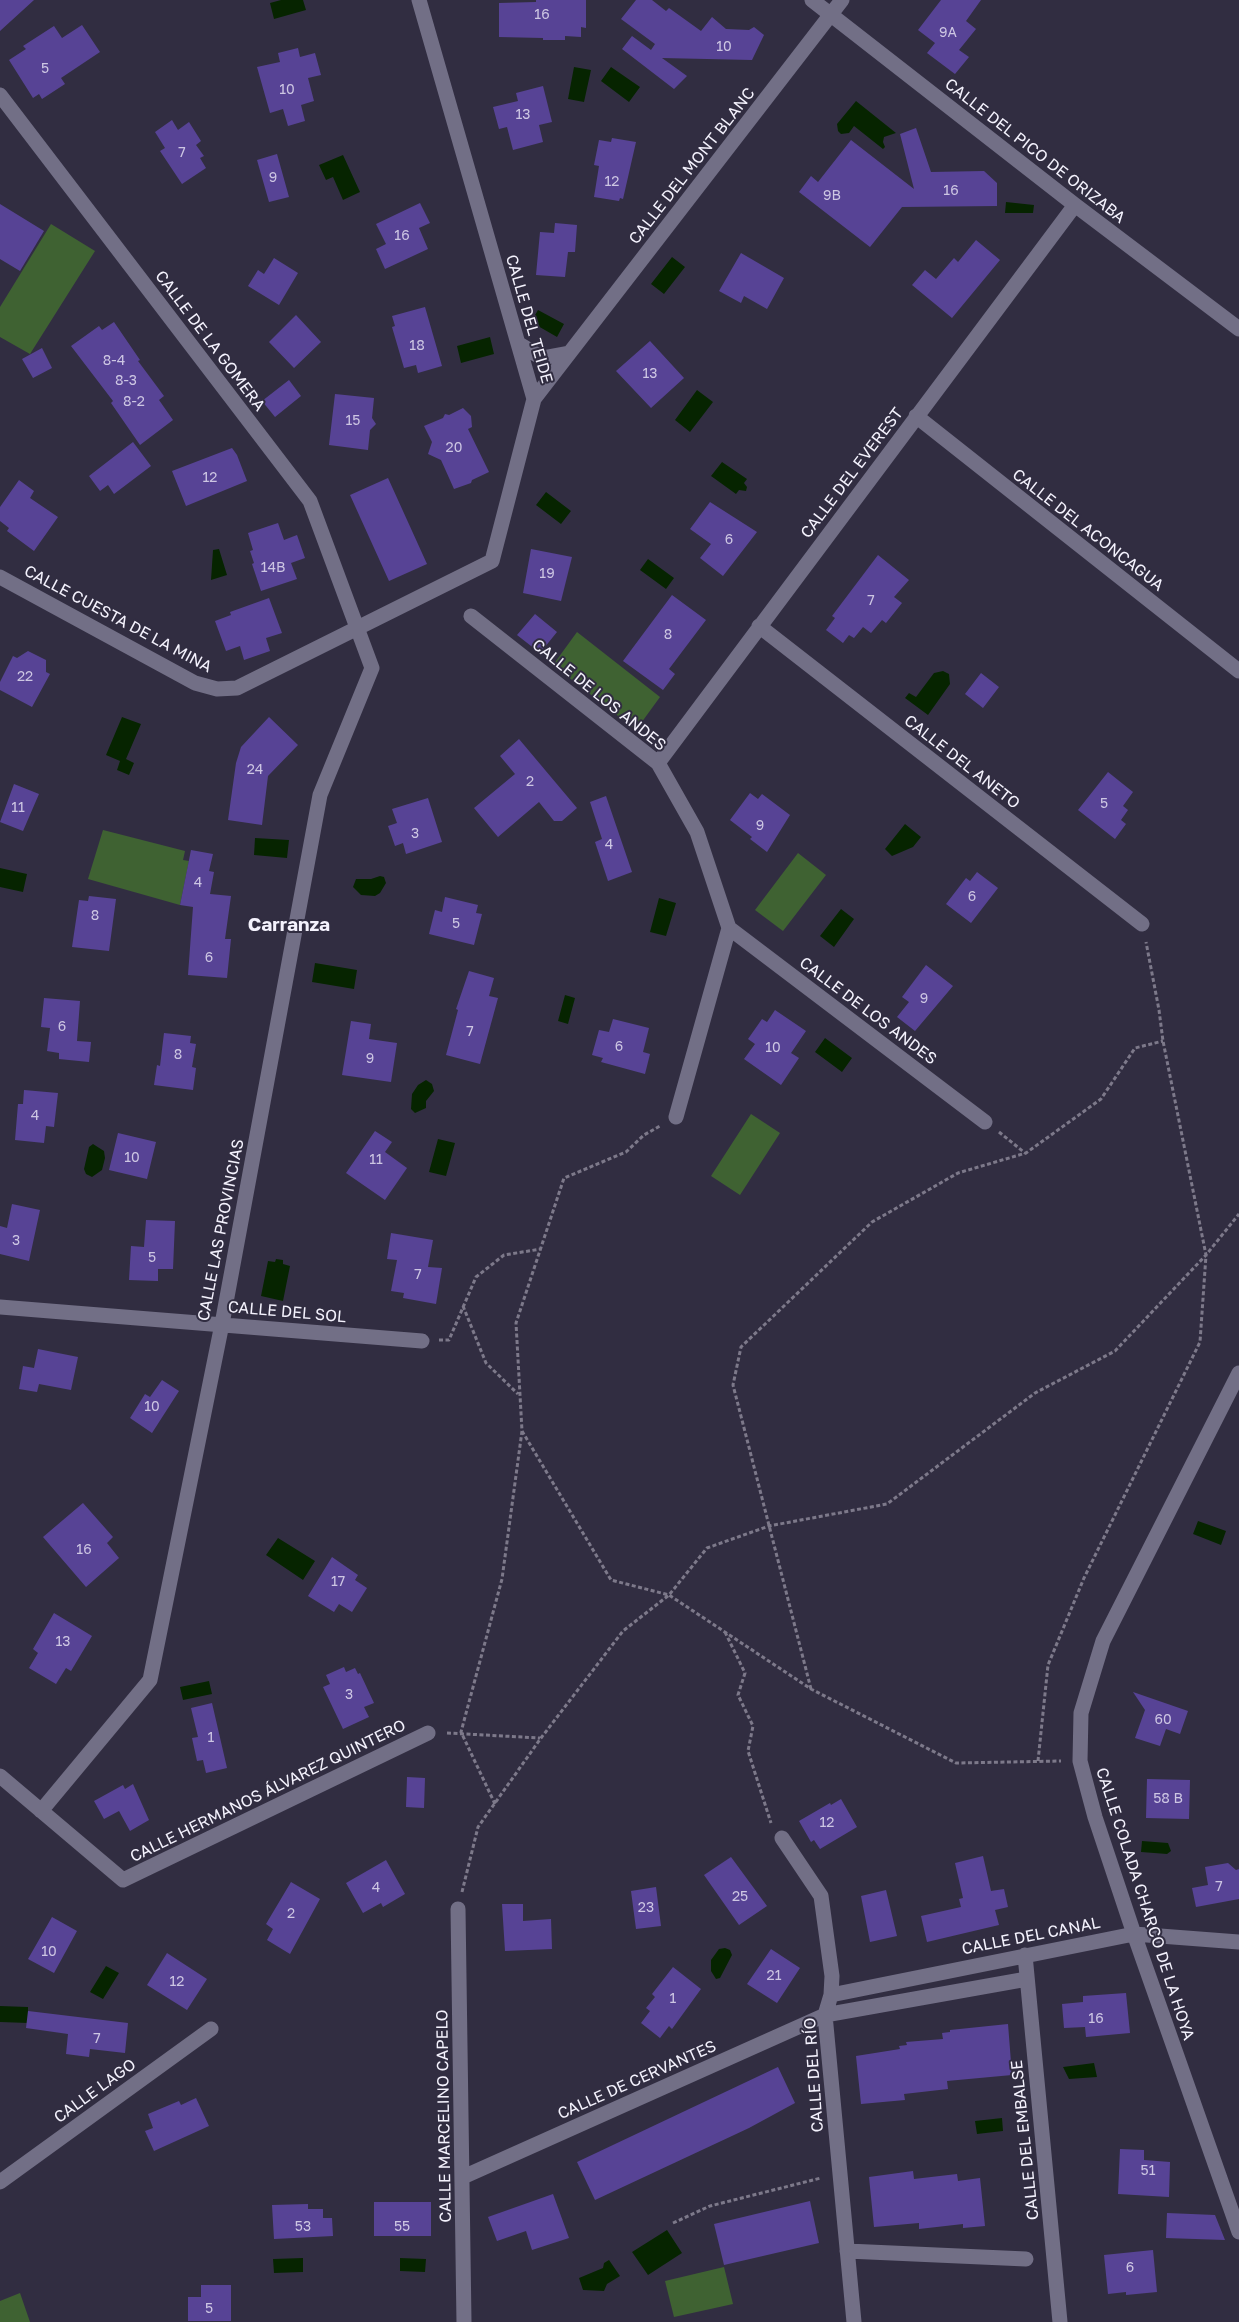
<!DOCTYPE html>
<meta charset="utf-8">
<style>
body{margin:0}
canvas{display:block;background:#312d41}
</style>
<canvas width="1239" height="2322"></canvas>
<script>
const ctx = document.querySelector('canvas').getContext('2d');
ctx.lineJoin = 'round';
function paint(path, color) {
  ctx.fillStyle = color;
  ctx.fill(path, 'evenodd');
}
function poly(rows) {
  const path = new Path2D();
  for (const r of rows) {
    path.moveTo(r[0], r[1]);
    for (let i = 2; i < r.length; i += 2) path.lineTo(r[i], r[i + 1]);
  }
  return path;
}
function stroke(path, color, width, dash) {
  ctx.strokeStyle = color;
  ctx.lineWidth = width;
  ctx.lineCap = dash ? 'butt' : 'round';
  ctx.setLineDash(dash || []);
  ctx.stroke(path);
}
function label(font, color, halo, rows, align = 'center') {
  ctx.font = font + ' "Golos Text",sans-serif';
  ctx.lineWidth = 4;
  ctx.setLineDash([]);
  ctx.textBaseline = 'middle';
  ctx.strokeStyle = halo;
  ctx.fillStyle = color;
  for (const [text, x, y, turn = 0] of rows) {
    ctx.save();
    ctx.translate(x, y);
    ctx.rotate((+turn || 0) * Math.PI / 180);
    ctx.textAlign = isNaN(turn) ? turn : align;
    if (halo) ctx.strokeText(text, 0, 0);
    ctx.fillText(text, 0, 0);
    ctx.restore();
  }
}
paint(poly([
 [51,224,95,251,30,354,0,337,0,307],
 [577,632,660,697,636,730,553,665],
 [103,830,185,851,183,860,189,861,180,905,88,879],
 [798,853,826,875,783,931,755,910],
 [751,1114,780,1133,740,1195,711,1176],
 [724,2267,733,2304,674,2317,665,2281],
 [20,2293,30,2322,0,2322,0,2301]
]), '#3f6232');
paint(poly([
 [281,0,303,0,306,10,274,19,270,3],
 [574,67,591,70,584,102,568,99],
 [611,67,640,87,629,102,601,81],
 [856,101,896,133,884,137,883,142,885,147,883,149,854,126,849,133,841,134,838,131,837,124],
 [343,155,360,192,343,200,333,177,326,180,319,165],
 [1006,202,1034,205,1033,213,1005,213],
 [672,257,685,267,664,294,651,284],
 [538,310,564,324,557,337,531,322],
 [490,337,494,354,461,363,457,346],
 [697,390,713,402,690,432,675,420],
 [722,462,747,479,744,483,747,487,746,491,739,490,736,494,711,476],
 [546,492,571,511,561,524,536,505],
 [219,549,227,575,211,580,213,550],
 [648,559,674,578,666,589,640,570],
 [943,671,949,674,950,684,928,715,905,698,909,693,916,697,934,673],
 [122,717,141,724,126,759,134,763,129,775,117,770,120,761,106,755],
 [905,824,921,837,913,847,892,856,885,849],
 [255,838,289,840,287,858,254,855],
 [0,868,27,874,23,892,0,887],
 [380,876,384,877,386,883,380,893,375,896,361,895,353,887,356,879,371,879],
 [659,898,676,903,666,936,650,932],
 [841,909,854,919,834,947,820,936],
 [315,963,357,970,354,989,312,982],
 [565,995,575,998,568,1024,558,1021],
 [825,1038,852,1058,842,1072,815,1052],
 [426,1080,432,1084,434,1091,426,1101,426,1108,415,1113,411,1109,412,1094,418,1085],
 [438,1139,455,1143,446,1176,429,1172],
 [93,1144,104,1151,105,1158,102,1170,92,1177,86,1174,84,1169,89,1147],
 [276,1259,283,1260,283,1264,290,1266,283,1301,261,1296,268,1261,275,1262],
 [1198,1521,1226,1531,1221,1545,1193,1534],
 [278,1538,315,1561,303,1580,266,1555],
 [209,1681,212,1694,183,1700,180,1687],
 [1142,1841,1168,1843,1171,1851,1167,1854,1141,1852],
 [725,1948,730,1950,732,1955,720,1978,716,1979,711,1971,711,1960,719,1949],
 [106,1966,119,1973,103,1999,90,1992],
 [0,2006,28,2007,28,2023,0,2022],
 [1094,2063,1097,2077,1069,2079,1063,2067],
 [1002,2118,1003,2131,977,2134,975,2121],
 [667,2230,682,2253,648,2275,632,2252],
 [303,2258,303,2272,274,2273,273,2259],
 [400,2258,426,2259,425,2272,400,2271],
 [609,2260,620,2276,607,2284,604,2291,583,2290,579,2278,603,2268,604,2263]
]), '#062400');
paint(poly([
 [0,0,34,0,0,31],
 [536,0,586,0,586,28,581,27,581,37,565,36,565,40,543,40,543,38,499,37,499,3,536,2],
 [636,0,652,0,666,11,669,8,701,31,712,17,726,29,749,30,754,27,764,35,752,60,662,58,687,76,674,89,622,49,632,36,651,50,655,44,621,19],
 [941,0,981,0,966,21,976,29,959,50,969,57,955,74,927,53,935,43,918,30],
 [82,25,100,52,61,78,65,84,42,99,39,94,33,98,9,60,26,49,23,46,54,26,62,38],
 [298,48,300,57,315,53,321,75,308,78,314,101,301,105,305,121,288,126,283,109,270,113,257,67,280,62,278,53],
 [543,86,552,122,539,125,543,142,513,150,507,127,499,129,493,107,518,101,516,93],
 [172,120,178,130,189,122,201,141,196,145,204,156,200,158,206,168,182,184,160,151,165,148,155,132],
 [916,128,931,172,984,171,997,183,997,206,902,207,870,247,799,192,811,176,818,182,851,140,914,189,900,134],
 [612,138,636,142,623,199,620,198,619,201,594,197,599,166,594,165,599,140,611,142],
 [277,154,289,197,269,202,257,160],
 [420,203,430,223,419,228,428,249,385,269,376,249,386,244,376,224],
 [0,204,44,231,20,271,0,259],
 [555,223,577,225,575,252,568,252,565,277,536,275,540,232,554,233],
 [976,240,1000,260,952,318,912,285,925,270,936,279,954,258,958,262],
 [741,253,784,278,767,309,744,296,741,303,719,291],
 [274,258,298,273,279,305,248,286,258,270,264,274],
 [425,307,442,366,418,373,416,365,404,368,392,327,395,326,392,316],
 [296,315,321,342,294,368,269,342],
 [114,322,140,360,138,361,164,396,159,400,173,420,140,445,111,403,113,401,71,346,99,326,102,330],
 [650,341,684,378,651,408,616,371],
 [42,348,52,368,33,378,22,359],
 [289,380,301,396,275,417,262,401],
 [335,394,374,398,372,418,376,424,370,430,368,450,329,445],
 [463,408,471,416,472,427,468,429,489,472,472,480,471,483,454,489,441,460,428,454,432,442,424,426,443,418,445,414,449,415],
 [133,442,151,466,114,494,108,485,100,491,89,476],
 [232,448,237,455,247,481,186,506,172,471],
 [388,478,427,564,389,581,350,495],
 [19,480,34,491,30,498,58,517,34,551,7,531,9,528,0,521,0,507],
 [710,502,757,532,723,576,700,558,711,544,690,529],
 [278,523,284,540,297,535,305,558,291,563,297,579,261,591,252,564,254,563,250,551,253,550,248,533],
 [531,549,572,557,561,601,523,593],
 [878,555,909,580,894,597,902,603,886,623,882,620,871,633,863,627,854,638,849,635,843,643,826,630,835,618,832,616],
 [672,595,706,620,669,669,675,674,663,690,623,661],
 [269,598,282,633,266,638,270,651,244,660,240,646,226,651,215,621,231,615,230,612],
 [535,614,557,632,540,653,517,635],
 [28,651,46,660,46,672,50,674,32,707,0,690,0,682,13,656,17,658],
 [981,673,999,687,983,708,965,694],
 [269,717,298,745,268,776,262,825,228,820,236,763,241,747],
 [519,739,577,808,562,821,554,821,539,802,498,837,474,808,515,774,500,756],
 [1108,772,1133,792,1123,806,1128,810,1121,820,1126,824,1115,839,1078,810],
 [14,784,39,794,23,831,0,822],
 [750,793,758,799,762,794,790,815,767,852,750,839,752,837,730,820],
 [606,796,632,872,608,881,595,842,602,839,590,802],
 [428,798,442,842,406,854,403,843,395,846,388,826,397,823,392,809],
 [191,850,213,854,209,871,214,872,210,894,231,896,225,939,231,939,227,978,188,975,193,907,180,905],
 [977,872,998,888,971,923,946,904,966,878,970,881],
 [89,896,116,899,109,951,72,947,79,900,88,901],
 [445,897,478,905,476,913,482,914,474,945,429,934,435,910,442,912],
 [926,965,953,986,915,1031,897,1017,909,1002,902,997],
 [469,971,494,978,489,996,498,998,480,1064,446,1055,458,1010,456,1009],
 [44,998,80,1001,77,1041,91,1042,89,1062,59,1059,59,1053,47,1051,50,1028,41,1027],
 [775,1010,806,1031,791,1053,799,1058,781,1085,744,1059,755,1044,748,1039,762,1019,767,1022],
 [613,1019,649,1028,643,1052,650,1054,645,1074,601,1062,603,1058,592,1055,599,1030,609,1032],
 [351,1021,371,1024,369,1039,397,1043,391,1082,342,1075],
 [164,1033,191,1036,190,1043,196,1044,192,1067,196,1068,193,1090,154,1085,157,1065,160,1066],
 [24,1090,58,1093,54,1127,46,1126,44,1143,15,1140,18,1104,23,1104],
 [375,1131,392,1142,385,1152,407,1168,385,1200,346,1173],
 [118,1133,156,1142,147,1179,109,1170],
 [12,1204,40,1210,29,1261,0,1254,0,1226,7,1228],
 [146,1220,175,1221,173,1269,158,1269,158,1281,129,1280,131,1246,144,1247],
 [391,1233,433,1240,428,1267,442,1268,436,1304,403,1298,404,1293,391,1291,397,1260,387,1259],
 [38,1349,78,1357,71,1390,39,1384,37,1392,19,1389,23,1366,34,1368],
 [162,1380,179,1391,152,1433,130,1418,145,1394,150,1397],
 [83,1503,113,1537,107,1543,119,1558,86,1587,43,1537],
 [332,1557,358,1575,355,1580,367,1588,352,1612,339,1604,334,1612,308,1596],
 [54,1613,92,1636,71,1671,66,1668,56,1684,29,1668,38,1653,33,1649],
 [344,1667,346,1672,355,1668,358,1674,360,1673,374,1703,364,1707,369,1717,343,1729,323,1687,330,1684,326,1675],
 [1133,1692,1188,1711,1180,1734,1166,1729,1160,1746,1135,1738,1145,1710],
 [212,1703,227,1768,206,1773,203,1760,197,1761,192,1738,198,1737,191,1708],
 [407,1777,425,1778,424,1808,406,1807],
 [1147,1779,1190,1780,1189,1819,1146,1818],
 [133,1784,149,1820,130,1831,119,1811,104,1819,94,1801,123,1785,125,1789],
 [841,1799,857,1827,820,1849,814,1840,811,1842,799,1821,830,1803,831,1805],
 [983,1856,991,1891,1004,1889,1008,1907,995,1910,999,1925,927,1942,921,1916,961,1907,959,1899,963,1898,955,1863],
 [731,1857,767,1906,739,1925,704,1875],
 [386,1860,405,1894,383,1907,381,1903,363,1913,346,1883],
 [1228,1863,1236,1870,1239,1869,1239,1899,1196,1907,1192,1888,1208,1885,1205,1867],
 [291,1882,320,1899,290,1954,267,1940,273,1929,266,1924],
 [656,1887,661,1926,636,1929,631,1891],
 [886,1890,897,1936,870,1942,861,1896],
 [502,1904,523,1904,523,1921,551,1919,552,1949,505,1951],
 [52,1917,77,1931,54,1973,28,1959],
 [771,1949,800,1968,777,2003,747,1984],
 [167,1953,207,1979,187,2010,147,1985],
 [673,1967,701,1989,672,2029,669,2026,660,2038,641,2023,650,2011,646,2008,655,1997,652,1994],
 [1126,1993,1130,2033,1086,2037,1085,2027,1064,2028,1062,2004,1083,2002,1083,1996],
 [28,2011,128,2023,125,2053,90,2049,89,2057,66,2054,68,2034,26,2028],
 [1008,2024,1012,2075,947,2081,948,2089,904,2094,905,2100,861,2104,856,2056,900,2049,899,2046,907,2045,906,2042,943,2039,942,2033,950,2032,950,2030],
 [778,2067,795,2103,749,2128,595,2200,577,2162],
 [196,2098,209,2126,154,2151,145,2131,153,2128,148,2114,179,2101,181,2105],
 [1120,2149,1144,2150,1144,2160,1170,2162,1169,2197,1118,2194],
 [913,2171,914,2179,957,2174,958,2181,980,2178,985,2226,963,2228,963,2224,919,2229,919,2223,874,2227,869,2177],
 [553,2194,569,2238,532,2250,526,2231,497,2241,488,2217],
 [810,2201,819,2243,724,2265,714,2224],
 [374,2202,431,2202,431,2236,374,2236],
 [308,2204,308,2209,323,2209,323,2218,332,2218,333,2236,274,2239,272,2205],
 [1167,2213,1215,2215,1225,2240,1166,2238],
 [1153,2250,1157,2292,1126,2295,1126,2292,1108,2294,1104,2255],
 [201,2285,231,2285,231,2321,188,2321,188,2297,201,2297]
]), '#574395');
stroke(poly([
 [999,1132,1025,1153],
 [463,1306,486,1363,518,1394],
 [439,1340,449,1340,476,1277,504,1255,541,1249],
 [522,1431,611,1580,669,1595,811,1689,956,1763,1061,1761],
 [725,1632,745,1673,738,1695,753,1726,748,1751,771,1823],
 [811,1689,733,1385,741,1347,872,1222,958,1173,1026,1153,1101,1099,1135,1048,1163,1041],
 [447,1733,540,1738],
 [1038,1761,1048,1665,1084,1578,1200,1342,1206,1255,1163,1041,1159,1010,1146,942],
 [495,1804,461,1732,502,1579,522,1431,516,1323,564,1178,626,1152,644,1135,660,1126],
 [462,1892,478,1827,541,1738,623,1631,669,1595,707,1548,769,1526,887,1504,1035,1393,1115,1351,1206,1255,1239,1214],
 [673,2223,710,2206,821,2178]
]), '#7d798a', 3, [4, 2.5]);
stroke(poly([
 [812,0,1075,205,1239,329],
 [0,95,310,501,372,668,320,795,222,1324,150,1680,41,1811],
 [519,344,542,358,569,353],
 [534,399,842,0],
 [916,416,1239,671],
 [0,577,195,683,217,689,237,688,492,561,534,399,419,0],
 [471,616,658,763,697,832,729,928,985,1122],
 [759,626,1142,924],
 [658,763,1075,205],
 [676,1117,729,928],
 [0,1307,422,1341],
 [1239,1373,1103,1641,1081,1713,1080,1761,1095,1817,1134,1934,1239,2232],
 [0,1776,123,1880,428,1733],
 [782,1838,821,1896,832,1976,831,1995,825,2015,854,2322],
 [458,1909,464,2322],
 [1025,1955,1060,2322],
 [831,1995,1134,1934,1239,1942],
 [463,2177,825,2015,1027,1979],
 [0,2182,211,2029],
 [847,2251,1026,2259]
]), '#726f86', 15);
label('14px', '#cdc6e3', null, [
 ["16",542,15],
 ["9A",948,33],
 ["10",724,47],
 ["5",45,69],
 ["10",287,90],
 ["13",523,115],
 ["7",182,153],
 ["9",273,178],
 ["12",612,182],
 ["16",951,191],
 ["9B",832,196],
 ["16",402,236],
 ["18",417,346],
 ["8-4",114,361],
 ["13",650,374],
 ["8-3",126,381],
 ["8-2",134,402],
 ["15",353,421],
 ["20",454,448],
 ["12",210,478],
 ["6",729,540],
 ["14B",273,568],
 ["19",547,574],
 ["7",871,601],
 ["8",668,635],
 ["22",25,677],
 ["24",255,770],
 ["2",530,782],
 ["5",1104,804],
 ["11",18,808],
 ["9",760,826],
 ["3",415,834],
 ["4",609,845],
 ["4",198,883],
 ["6",972,897],
 ["8",95,916],
 ["5",456,924],
 ["6",209,958],
 ["9",924,999],
 ["6",62,1027],
 ["7",470,1032],
 ["6",619,1047],
 ["10",773,1048],
 ["8",178,1055],
 ["9",370,1059],
 ["4",35,1116],
 ["10",132,1158],
 ["11",376,1160],
 ["3",16,1241],
 ["5",152,1258],
 ["7",418,1275],
 ["10",152,1407],
 ["16",84,1550],
 ["17",338,1582],
 ["13",63,1642],
 ["3",349,1695],
 ["60",1163,1720],
 ["1",211,1738],
 ["58 B",1168,1799],
 ["12",827,1823],
 ["7",1219,1887],
 ["4",376,1888],
 ["25",740,1897],
 ["23",646,1908],
 ["2",291,1914],
 ["10",49,1952],
 ["21",774,1976],
 ["12",177,1982],
 ["1",673,1999],
 ["16",1096,2019],
 ["7",97,2039],
 ["51",1148,2171],
 ["53",303,2227],
 ["55",402,2227],
 ["6",1130,2268],
 ["5",209,2309]
]);
label('16px', '#f4f2fd', '#312d41', [
 ["CALLE DEL PICO DE ORIZABA",1035,151,38],
 ["CALLE DEL MONT BLANC",692,166,-52],
 ["CALLE DEL TEIDE",529,319,74],
 ["CALLE DE LA GOMERA",210,341,53],
 ["CALLE DEL EVEREST",852,473,-53],
 ["CALLE DEL ACONCAGUA",1088,530,38],
 ["CALLE CUESTA DE LA MINA",118,619,28],
 ["CALLE DE LOS ANDES",599,695,39],
 ["CALLE DEL ANETO",962,762,38],
 ["CALLE DE LOS ANDES",868,1011,37],
 ["CALLE LAS PROVINCIAS",221,1230,-79],
 ["CALLE DEL SOL",287,1312,5],
 ["CALLE HERMANOS ÁLVAREZ QUINTERO",268,1791,-26],
 ["CALLE COLADA CHARCO DE LA HOYA",1145,1904,72],
 ["CALLE DEL CANAL",1031,1936,-11],
 ["CALLE DEL RÍO",814,2075,-94],
 ["CALLE DE CERVANTES",637,2080,-24],
 ["CALLE LAGO",95,2091,-36],
 ["CALLE MARCELINO CAPELO",444,2116,-91],
 ["CALLE DEL EMBALSE",1025,2140,-96]
]);
label('bold 19px', '#f4f2fd', '#312d41', [
 ["Carranza",289,925]
]);
</script>
